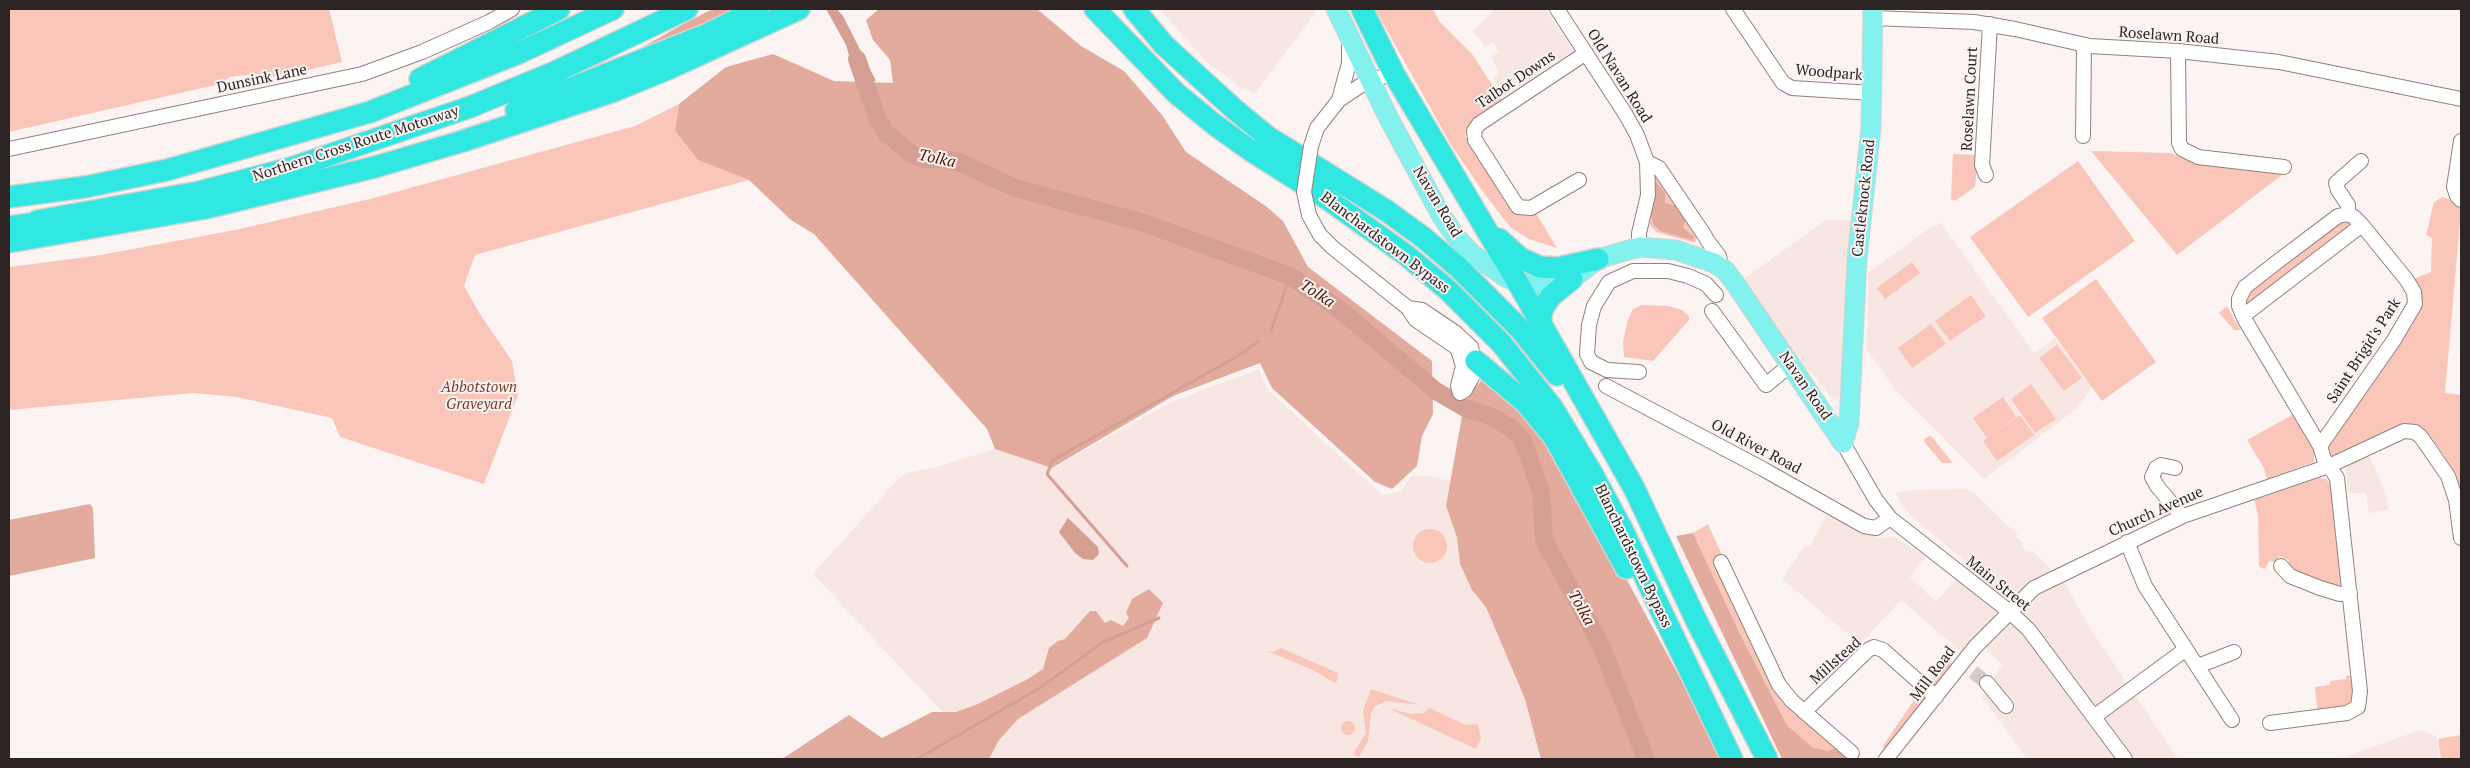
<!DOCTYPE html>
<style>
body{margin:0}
#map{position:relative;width:2470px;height:768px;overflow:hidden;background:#fcf4f2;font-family:"PT Serif",serif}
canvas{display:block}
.frame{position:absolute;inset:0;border:10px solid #2c2523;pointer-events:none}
</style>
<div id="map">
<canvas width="2470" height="768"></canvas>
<div class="frame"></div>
</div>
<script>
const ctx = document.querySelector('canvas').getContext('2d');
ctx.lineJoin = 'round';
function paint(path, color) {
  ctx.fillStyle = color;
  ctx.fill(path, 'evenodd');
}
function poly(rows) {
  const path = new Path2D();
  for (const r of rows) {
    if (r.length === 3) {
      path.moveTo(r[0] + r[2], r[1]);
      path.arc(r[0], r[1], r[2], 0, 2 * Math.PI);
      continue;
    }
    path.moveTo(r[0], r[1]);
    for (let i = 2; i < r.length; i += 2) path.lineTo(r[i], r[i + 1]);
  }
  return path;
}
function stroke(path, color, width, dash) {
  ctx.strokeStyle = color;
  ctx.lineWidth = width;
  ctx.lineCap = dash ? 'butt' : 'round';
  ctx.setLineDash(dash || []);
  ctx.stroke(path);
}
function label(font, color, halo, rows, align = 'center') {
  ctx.font = font + ' "PT Serif",serif';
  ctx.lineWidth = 4;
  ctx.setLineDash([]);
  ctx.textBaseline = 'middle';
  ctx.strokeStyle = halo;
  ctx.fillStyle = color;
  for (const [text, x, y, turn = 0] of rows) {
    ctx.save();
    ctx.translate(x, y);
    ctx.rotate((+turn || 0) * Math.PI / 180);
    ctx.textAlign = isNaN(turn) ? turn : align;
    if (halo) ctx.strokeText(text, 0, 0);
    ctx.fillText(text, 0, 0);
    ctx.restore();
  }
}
paint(poly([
 [1160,9,1314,9,1316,12,1254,94,1246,88,1244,90,1209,64,1182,35],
 [1495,9,1546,9,1573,51,1538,74,1541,74,1504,96,1493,78,1499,73,1491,57,1499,52,1493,43,1485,46,1473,31],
 [1826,220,1852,220,1841,392,1838,399,1833,400,1815,377,1800,363,1745,278],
 [1941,223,2034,353,2055,338,2092,387,2076,409,1984,479,1895,389,1867,350,1868,273,1931,227],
 [1259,369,1268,390,1382,495,1401,491,1411,476,1427,476,1456,482,1557,759,930,759,963,734,813,574,899,478,907,473,936,467,995,449,1053,468,1173,401],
 [2370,456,2384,490,2389,510,2369,513,2366,493,2348,493,2346,470,2350,462],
 [1965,489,1976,495,2018,535,2016,537,2022,542,2022,548,2028,552,2033,551,2064,582,2090,628,2178,759,2027,759,1982,697,2002,665,1977,638,1964,654,1901,600,1860,644,1782,579,1805,545,1810,546,1828,513,1879,538,1895,537,1926,556,1910,577,1936,602,1968,564,1910,515,1899,501,1896,493,1915,490],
 [2420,730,2436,736,2440,759,2339,759]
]), '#f8e6e2');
paint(poly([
 [9,9,329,9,342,62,278,77,256,74,230,77,220,84,9,132],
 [1375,9,1433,9,1439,21,1472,54,1503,102,1475,119,1466,129,1465,136,1513,209,1523,215,1536,213,1557,248,1529,239,1510,227,1481,189,1450,143],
 [679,104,675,131,698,160,749,180,475,255,464,286,480,314,512,361,518,395,484,484,340,437,332,418,237,397,193,393,9,410,9,267,95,256,235,230,370,199,635,126],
 [2091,151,2171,153,2185,159,2286,172,2177,255],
 [1953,154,1978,155,1975,187,1955,201,1951,199],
 [2078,161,2135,241,2028,317,1970,237],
 [1655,176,1696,234,1697,237,1695,243,1656,232,1651,226,1648,220],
 [2443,197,2451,200,2461,210,2445,393,2461,395,2461,493,2453,469,2440,450,2426,430,2417,427,2398,425,2330,459,2328,457,2327,444,2421,300,2421,289,2413,279,2431,272,2432,238,2426,235,2434,202],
 [2341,221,2347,221,2356,226,2248,309,2246,300,2249,289],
 [1912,262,1920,273,1885,299,1877,288],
 [2096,279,2156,362,2102,401,2042,318],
 [1971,295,1986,316,1950,341,1935,321],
 [1642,305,1668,306,1682,310,1689,316,1689,320,1653,361,1624,357,1623,342,1627,322,1633,309],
 [2227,306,2235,321,2241,330,2234,330,2219,313],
 [1931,324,1946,344,1912,368,1898,348],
 [2057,345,2082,378,2064,391,2039,358],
 [2031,384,2056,419,2035,433,2011,399],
 [2003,397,2016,417,1987,438,1973,418],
 [2294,414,2314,450,2314,462,2267,479,2264,468,2247,440],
 [2020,415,2034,435,1997,461,1983,441],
 [1930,436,1932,437,1953,463,1942,463,1925,443,1924,439],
 [2319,478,2326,479,2333,488,2343,586,2340,588,2295,572,2288,565,2289,560,2280,556,2275,562,2269,561,2265,569,2259,567,2258,515,2254,500],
 [1708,524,1722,555,1716,558,1790,705,1835,748,1828,751,1812,747,1787,725,1740,634,1693,533],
 [1430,546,17],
 [1281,648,1338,673,1337,681,1335,683,1311,669,1267,651,1274,652],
 [1947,662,1956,665,1885,754,1883,746,1899,722,1919,693],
 [2352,675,2355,701,2352,706,2317,710,2315,687,2330,685,2330,681,2346,679,2346,676],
 [1371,689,1420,705,1386,701,1374,707,1371,714,1368,741,1359,757,1353,754,1366,733,1363,711],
 [1388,708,1411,714,1424,713,1429,708,1466,725,1478,724,1481,739,1476,749],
 [1348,728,7],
 [2461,735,2461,759,2441,759,2438,739]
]), '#fac6ba');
paint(poly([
 [713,9,743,9,615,63,685,23],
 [879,9,1037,9,1081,46,1124,71,1162,115,1186,152,1267,207,1283,221,1308,267,1432,361,1433,414,1422,436,1417,466,1392,489,1375,482,1272,388,1260,363,1173,396,1052,468,995,449,987,429,814,234,791,220,749,180,698,160,675,131,679,104,726,67,773,54,834,81,893,83,890,60,873,40,866,20],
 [1656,182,1665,193,1665,203,1677,206,1686,219,1683,227,1694,237,1692,240,1660,231,1653,224,1651,213],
 [1484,378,1537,426,1582,497,1724,759,1541,759,1525,699,1486,607,1472,590,1460,564,1457,537,1446,506,1463,410,1470,392],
 [90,504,93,508,95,558,9,576,9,520],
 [1693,533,1740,634,1787,725,1812,747,1828,751,1835,748,1848,759,1782,759,1676,536],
 [1149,589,1163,603,1147,638,1018,719,999,740,989,759,782,759,849,715,882,738,932,712,956,712,978,704,1028,679,1043,669,1049,648,1058,641,1065,639,1090,611,1096,611,1105,623,1111,620,1123,626,1129,618,1126,613,1132,599]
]), '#e2ab9e');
paint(poly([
 [826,9,837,9,843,16,876,81,866,82,857,73,851,62,846,45],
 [1068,518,1098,547,1099,554,1093,560,1083,559,1075,553,1059,532]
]), '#d5a093');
stroke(poly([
 [1271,331,1290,276],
 [1127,566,1047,474,1053,460,1238,356,1259,341],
 [917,759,1040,688,1103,642,1159,618]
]), '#d5a093', 3);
stroke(poly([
 [857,59,876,115,885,132,913,155,925,159,941,159,959,162,1015,188,1144,223,1290,276,1339,309,1436,391,1467,409,1493,417,1513,430,1523,441,1541,492,1544,540,1600,643,1646,759]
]), '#d5a093', 18);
stroke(poly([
 [1973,672,1987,683]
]), '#d2cbc9', 14, [14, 7]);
const minor = poly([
 [1557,9,1626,115,1637,135,1647,162,1648,195,1639,233,1639,247],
 [1733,9,1783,83,1792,88,1872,93],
 [1873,18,1974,22,2015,29,2090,46,2178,51,2279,62,2461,99],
 [2178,51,2179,143,2182,149,2198,157,2284,167],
 [1339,100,1349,63,1349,40],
 [2083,136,2084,45],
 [2461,141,2454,187,2457,196,2461,200],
 [1311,146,1317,128,1339,100,1369,80,1394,74],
 [9,149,362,74,422,52,489,22,512,9],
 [1647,162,1659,168,1705,236],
 [1986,175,1982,165,1990,24],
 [1579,180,1531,208,1518,207,1475,140,1474,131,1479,124,1586,53],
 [2348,214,2348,205,2338,190,2336,183,2361,161],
 [1309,215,1320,235,1332,247,1408,308,1416,320,1476,361],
 [1707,240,1719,256,1721,267],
 [1408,308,1422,310,1456,333,1471,347,1476,370,1465,390,1460,393,1458,386,1463,366,1458,350],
 [1712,311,1766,385,1790,365],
 [2243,316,2362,225],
 [1639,372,1607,370,1591,362,1587,354,1589,325,1594,306,1609,282,1633,271,1668,271,1688,276,1706,284,1716,295],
 [1606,386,1763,469,1864,526,1876,528,1890,518],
 [1843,443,1876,500,1890,518,2010,612,2029,630,2125,759],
 [2175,468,2161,465,2156,468,2152,477,2157,486,2182,516],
 [2127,542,2145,586,2232,720],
 [1721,562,1779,685,1792,701,1852,753],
 [2281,566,2290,576,2320,588,2340,594,2350,593],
 [2198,666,2234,652],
 [1987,683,2006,706],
 [1804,712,1868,650,1874,647,1883,650,1936,697],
 [2095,716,2186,649],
 [2270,723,2347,713,2358,707,2360,691,2337,478,2324,459,2320,446,2245,320,2239,306,2239,299,2245,287,2277,262,2338,216,2348,214,2354,217,2362,225,2406,279,2414,292,2415,304,2394,340,2320,446],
 [1886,759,1975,647,2034,588,2183,516,2329,466,2404,431,2415,432,2421,437,2448,476,2456,500,2461,538]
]);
const major = poly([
 [1336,9,1388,117,1441,215,1456,237,1472,254,1505,277,1518,283,1534,285,1549,285,1572,279,1598,259,1639,247,1676,250,1714,263,1725,270,1737,286,1843,443],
 [1843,443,1849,423,1857,260,1871,127,1873,9]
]);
const highway = poly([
 [1095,9,1176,93,1215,125,1250,150,1326,198,1406,255,1448,290,1501,343,1552,407,1593,475,1623,531,1732,759],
 [1134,9,1164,45,1234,109,1268,137,1387,211,1424,238,1459,268,1520,329,1557,375],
 [1362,9,1394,74,1518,283,1634,488,1696,620,1767,759],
 [420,79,559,9],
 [516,110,708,34,758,9],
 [9,197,85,187,167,170,370,112,519,53,613,9],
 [37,221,199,192,291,168,470,107,555,72,687,9],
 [9,227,52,221],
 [1499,239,1520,258,1540,267,1558,268,1598,259],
 [9,242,206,208,375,167,460,142,614,91,668,69,799,9],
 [1541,327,1541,315,1544,306,1551,296,1572,279],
 [1476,361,1526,403,1554,437,1626,568]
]);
stroke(minor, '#93817c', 16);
stroke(major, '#d5d3d3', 21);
stroke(highway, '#d5d3d3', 24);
stroke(minor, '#fff', 14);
stroke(major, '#83f1ee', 19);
stroke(highway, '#31e7e2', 21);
const minorBridge = poly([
 [1309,215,1304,192,1311,146]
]);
stroke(minorBridge, '#93817c', 16, []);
stroke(minorBridge, '#fff', 14);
label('15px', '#2c2523', '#fcf4f2', [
 ["Roselawn Road",2169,36,4],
 ["Woodpark",1829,73,5],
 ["Old Navan Road",1619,76,58],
 ["Dunsink Lane",262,79,-12],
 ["Talbot Downs",1516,80,-34],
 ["Roselawn Court",1970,99,-87],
 ["Northern Cross Route Motorway",356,144,-18],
 ["Castleknock Road",1864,198,-84],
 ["Navan Road",1437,202,59],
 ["Blanchardstown Bypass",1385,243,37],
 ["Saint Brigid's Park",2364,351,-57],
 ["Navan Road",1805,386,55],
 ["Old River Road",1756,447,28],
 ["Church Avenue",2156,512,-24],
 ["Blanchardstown Bypass",1633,556,64],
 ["Main Street",1998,584,39],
 ["Millstead",1836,661,-42],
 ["Mill Road",1933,674,-53]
]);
label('italic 15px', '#7d3a2b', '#fcf4f2', [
 ["Abbotstown",479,388],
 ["Graveyard",479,405]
]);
label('italic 16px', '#571709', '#fcf4f2', [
 ["Tolka",937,159,12],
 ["Tolka",1317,294,33],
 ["Tolka",1581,608,61]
]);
</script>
